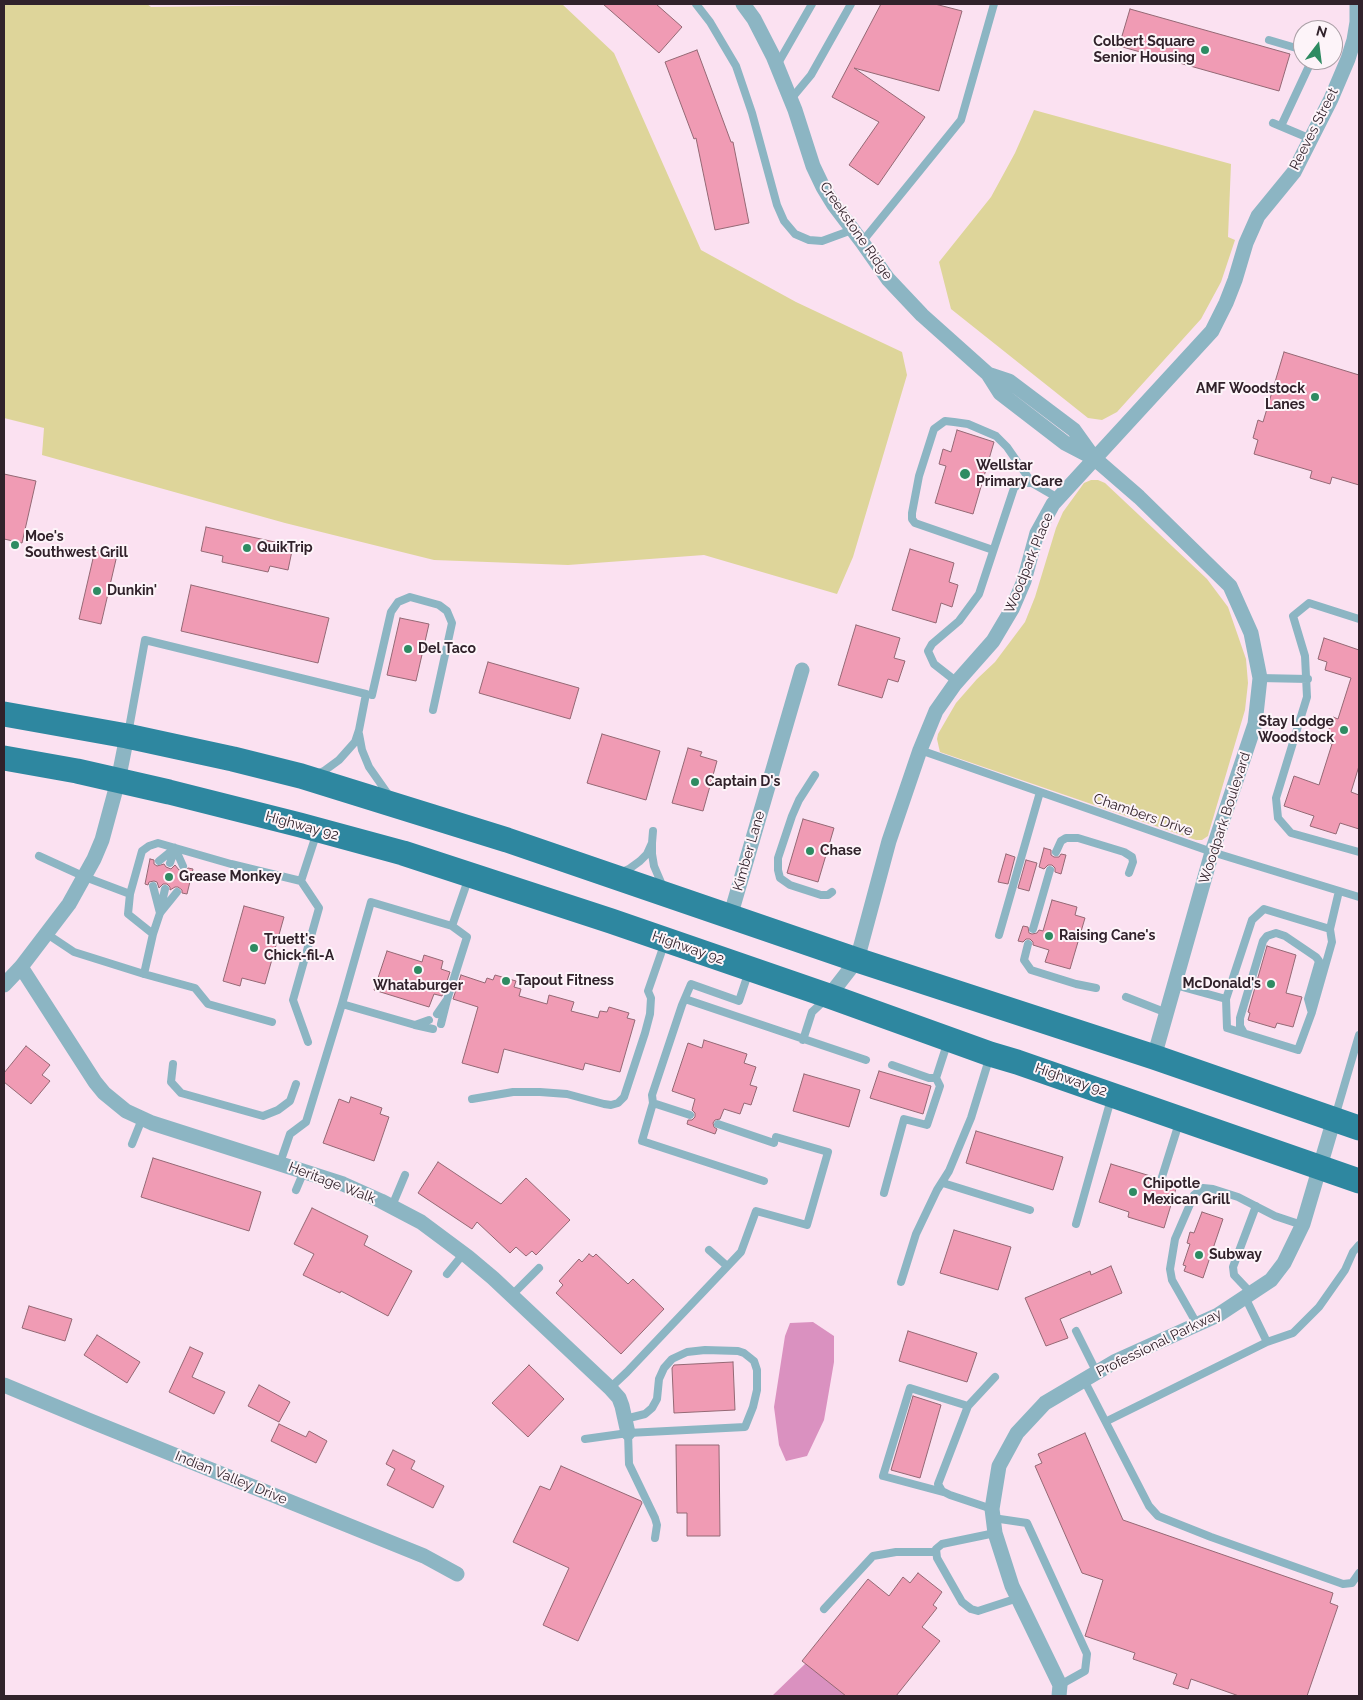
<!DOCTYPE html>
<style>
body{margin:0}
#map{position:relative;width:1363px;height:1700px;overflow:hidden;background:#fbe1f1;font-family:Raleway,sans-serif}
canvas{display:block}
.frame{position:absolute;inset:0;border:5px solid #31222b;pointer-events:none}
.north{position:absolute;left:1293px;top:20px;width:50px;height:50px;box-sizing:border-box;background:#fdf4f9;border:1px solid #aba0a7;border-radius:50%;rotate:15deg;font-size:14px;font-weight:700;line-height:20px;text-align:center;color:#31222b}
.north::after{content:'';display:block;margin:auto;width:18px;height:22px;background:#2e8b62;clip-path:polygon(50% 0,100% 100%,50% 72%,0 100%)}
</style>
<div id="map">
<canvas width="1363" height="1700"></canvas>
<div class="frame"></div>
<div class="north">N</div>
</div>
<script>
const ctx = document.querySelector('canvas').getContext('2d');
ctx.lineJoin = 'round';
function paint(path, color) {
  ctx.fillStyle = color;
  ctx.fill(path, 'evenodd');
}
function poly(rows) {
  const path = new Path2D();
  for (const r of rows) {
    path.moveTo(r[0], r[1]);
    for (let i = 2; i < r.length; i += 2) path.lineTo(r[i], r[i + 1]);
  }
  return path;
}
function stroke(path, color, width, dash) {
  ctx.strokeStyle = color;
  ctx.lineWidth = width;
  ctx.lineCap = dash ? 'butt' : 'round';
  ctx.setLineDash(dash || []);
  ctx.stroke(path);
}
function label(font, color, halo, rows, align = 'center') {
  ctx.font = font + ' Raleway,sans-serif';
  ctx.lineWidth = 4;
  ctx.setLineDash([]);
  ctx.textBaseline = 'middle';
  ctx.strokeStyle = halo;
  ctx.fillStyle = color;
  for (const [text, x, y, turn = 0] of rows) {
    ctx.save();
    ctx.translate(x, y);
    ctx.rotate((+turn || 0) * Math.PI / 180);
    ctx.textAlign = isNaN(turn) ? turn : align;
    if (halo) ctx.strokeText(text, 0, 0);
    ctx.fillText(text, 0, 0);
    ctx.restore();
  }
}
paint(poly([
 [4,4,147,4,151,7,394,4,562,4,614,53,701,250,796,302,902,352,907,375,853,557,837,594,704,555,568,565,434,560,285,523,42,455,44,428,4,418],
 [1034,110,1231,164,1228,237,1235,240,1221,282,1201,319,1117,412,1102,420,1088,418,951,309,939,262,991,197,1015,153],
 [1091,480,1098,480,1105,483,1207,579,1228,607,1246,659,1248,683,1245,710,1209,832,1208,836,1202,840,1196,840,940,752,939,748,937,739,938,734,956,703,977,679,995,662,1025,622,1035,597,1056,528,1063,512,1084,483]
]), '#ded59a');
paint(poly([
 [813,1322,834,1336,834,1362,824,1420,807,1456,786,1461,779,1445,774,1407,785,1336,790,1323],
 [855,1654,893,1696,772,1696,806,1663]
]), '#da91c0');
const building = poly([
 [603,4,656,4,682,27,659,53,603,4],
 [881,4,935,4,962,11,939,91,854,68,925,117,878,185,849,165,879,122,832,97,881,4],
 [1130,9,1290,54,1279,91,1119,46,1130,9],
 [697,50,731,142,733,142,749,223,715,230,696,138,694,139,665,62,697,50],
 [1284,352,1359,375,1359,485,1332,477,1330,484,1310,478,1312,471,1254,454,1258,440,1253,438,1258,420,1263,422,1284,352],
 [957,430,994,442,973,514,935,503,946,466,939,464,943,449,951,452,957,430],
 [4,474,36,481,22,543,4,539,4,474],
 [206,527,293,546,288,570,270,566,268,572,222,562,223,556,201,551,206,527],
 [910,549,954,563,949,582,958,585,952,607,941,603,936,623,892,610,910,549],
 [95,550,117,555,101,624,79,619,95,550],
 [191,585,329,618,318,663,181,631,191,585],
 [400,618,429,624,416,681,387,675,400,618],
 [856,625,900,638,894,658,905,661,898,682,888,679,882,698,838,685,856,625],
 [1324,638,1359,650,1359,766,1351,792,1359,795,1359,829,1340,823,1336,834,1310,826,1314,816,1284,806,1294,776,1319,785,1332,744,1325,741,1333,717,1338,719,1351,678,1325,670,1327,662,1318,659,1324,638],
 [488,662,579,688,570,719,479,693,488,662],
 [602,734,660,751,646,800,587,783,602,734],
 [688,748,702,752,700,756,717,761,703,811,672,803,688,748],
 [803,819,834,828,818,882,787,873,803,819],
 [1044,848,1051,850,1051,855,1054,857,1059,857,1061,854,1066,855,1061,874,1055,872,1055,868,1052,865,1048,865,1044,869,1039,867,1044,848],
 [1006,854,1015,857,1008,884,998,882,1006,854],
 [150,859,154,860,154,864,157,866,164,864,166,867,171,869,175,865,179,870,183,872,188,868,193,869,187,894,182,893,182,890,178,887,175,887,170,890,170,887,167,884,163,884,159,888,157,882,154,881,149,882,148,885,145,884,150,859],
 [1026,860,1037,863,1029,891,1018,888,1026,860],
 [1052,900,1077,907,1075,915,1085,918,1070,969,1045,962,1049,950,1033,945,1033,942,1030,939,1026,939,1023,942,1018,941,1023,926,1028,927,1029,933,1032,934,1037,933,1039,930,1043,931,1052,900],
 [244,906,284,917,265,984,242,978,240,986,223,981,244,906],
 [1267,946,1296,955,1286,993,1302,997,1293,1027,1277,1023,1275,1028,1248,1020,1250,1013,1248,1012,1267,946],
 [387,951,422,962,424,955,443,961,441,969,450,972,442,996,434,994,429,1007,374,990,387,951],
 [461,975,485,983,487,978,493,980,495,975,516,981,514,987,521,989,519,996,547,1004,549,995,574,1002,571,1011,598,1018,600,1011,607,1012,609,1007,629,1013,627,1018,635,1020,620,1072,585,1063,583,1070,504,1049,498,1073,462,1063,478,1007,453,999,461,975],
 [704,1040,747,1054,744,1063,756,1067,750,1085,757,1087,751,1105,744,1103,740,1114,724,1109,720,1119,715,1120,713,1123,714,1127,717,1129,715,1134,687,1124,688,1120,692,1120,695,1117,695,1113,692,1110,695,1099,672,1091,688,1043,702,1048,704,1040],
 [26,1046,50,1065,42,1075,50,1081,31,1104,4,1082,4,1073,26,1046],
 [879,1071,931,1086,923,1114,870,1098,879,1071],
 [804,1074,860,1090,849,1127,793,1111,804,1074],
 [351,1097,382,1108,380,1114,389,1117,374,1161,323,1143,339,1099,349,1103,351,1097],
 [976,1131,1063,1157,1053,1190,966,1163,976,1131],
 [153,1158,261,1192,249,1231,141,1197,153,1158],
 [438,1162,501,1204,526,1178,570,1220,536,1255,532,1251,526,1256,516,1247,510,1253,477,1222,472,1229,418,1193,438,1162],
 [1111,1164,1157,1178,1160,1182,1166,1181,1177,1185,1164,1228,1128,1217,1129,1212,1099,1202,1111,1164],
 [312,1208,368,1236,364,1245,412,1271,388,1316,341,1291,340,1293,303,1275,314,1254,294,1244,312,1208],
 [1202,1212,1223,1219,1203,1278,1184,1271,1186,1266,1183,1265,1190,1244,1187,1243,1190,1232,1194,1233,1202,1212],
 [954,1230,1011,1247,998,1290,940,1273,954,1230],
 [589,1254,593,1257,596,1254,628,1284,633,1279,664,1309,621,1354,556,1293,563,1285,559,1281,579,1259,582,1262,589,1254],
 [1111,1266,1122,1293,1060,1319,1068,1338,1046,1346,1025,1298,1090,1271,1091,1275,1111,1266],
 [29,1306,72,1319,65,1341,22,1328,29,1306],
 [908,1331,977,1353,967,1382,899,1361,908,1331],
 [97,1335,140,1362,127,1383,84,1355,97,1335],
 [190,1347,203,1353,192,1377,225,1392,214,1414,169,1392,190,1347],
 [733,1362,735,1410,674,1413,672,1368,674,1365,733,1362],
 [529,1365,564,1399,528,1437,492,1403,529,1365],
 [259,1385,290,1402,279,1422,248,1406,259,1385],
 [913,1396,941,1405,920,1478,891,1470,913,1396],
 [279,1424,306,1437,309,1431,327,1441,316,1463,271,1441,279,1424],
 [1085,1433,1123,1520,1333,1593,1330,1603,1338,1606,1307,1696,1239,1696,1191,1679,1188,1689,1173,1684,1177,1674,1133,1659,1135,1653,1085,1636,1103,1580,1082,1573,1035,1466,1042,1463,1038,1454,1085,1433],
 [676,1445,719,1445,720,1536,687,1536,687,1513,677,1513,676,1445],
 [393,1450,415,1461,411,1469,444,1486,433,1508,387,1485,395,1469,386,1464,393,1450],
 [561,1466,641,1501,642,1503,578,1641,543,1625,569,1568,513,1542,540,1486,550,1490,561,1466],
 [918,1573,942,1592,933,1605,937,1608,922,1627,940,1641,896,1696,846,1696,802,1661,868,1579,889,1596,903,1577,910,1583,918,1573]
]);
paint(building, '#f09bb4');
stroke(building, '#946874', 1);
stroke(poly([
 [696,4,710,22,736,66,752,113,777,205,784,221,795,234,809,240,822,241,852,230],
 [1269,40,1303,50],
 [777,65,812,4],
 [791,99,811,75,851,4],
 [1273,123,1311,139],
 [1281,126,1309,66,1307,60],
 [862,242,961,120,994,4],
 [993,550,915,523,912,519,912,513,919,476,934,429,945,421,954,422,968,424,996,436,1007,447,1032,483],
 [1359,619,1309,603,1293,616,1305,656,1307,697,1276,798,1278,818,1291,833,1359,852],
 [1260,678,1308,679],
 [957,682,934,664,928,651,932,644,959,621,979,594,1014,488,1020,483,1032,483,1058,498],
 [372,695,391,612,398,602,410,597,439,605,447,611,452,623,433,710],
 [128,734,145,640,366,694,359,730,355,742,339,760,324,771,316,774],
 [359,734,362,750,369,767,390,797],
 [920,750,1212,852,1359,897],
 [815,775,799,800,792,816,778,858,778,870,780,878,790,885,821,895,828,895,832,892],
 [652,843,653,831],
 [175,848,183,866],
 [1056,852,1061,841,1066,838,1078,838,1124,852,1132,857,1133,862,1129,873],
 [39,856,85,877,130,894,142,851,149,846,158,843,231,864,301,881,319,908,293,1000,308,1042],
 [159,861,175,848],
 [170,863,175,849],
 [620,873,629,869,640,861,647,854,652,843,652,854,654,866,663,887],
 [301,881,317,832],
 [153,886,160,913],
 [130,894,128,914,153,934,144,974],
 [160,911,165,889],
 [452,926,469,877],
 [1033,929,1050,870],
 [1330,929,1264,909,1252,920,1226,999,1227,1028,1298,1050,1312,1012,1332,942,1330,929,1339,891],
 [47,934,74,952,144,974,195,988,208,1004,272,1022],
 [153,934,160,913,177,892],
 [999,935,1040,792],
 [1028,944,1024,960,1031,970,1076,984,1096,988],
 [1175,985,1226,999],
 [1126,997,1167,1013],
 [685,999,866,1060],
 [342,1004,415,1025,429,1020],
 [437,1014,446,1001],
 [415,1025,433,1029],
 [1244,1033,1240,1026,1240,1018,1263,941,1267,936,1276,933,1285,936,1316,957,1319,961,1308,999,1311,1010],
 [803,1040,812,1012,826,999],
 [173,1064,171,1082,181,1093,263,1116,278,1110,290,1101,296,1084],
 [892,1065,929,1078,936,1078,948,1041],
 [472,1099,513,1092,540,1092,567,1094,604,1104,611,1105,618,1103,624,1097,645,1033,650,1014,651,998,648,991,665,942],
 [653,1103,642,1141,764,1181],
 [690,1115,653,1103,652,1095,682,1005,691,984,739,1001,749,971],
 [1335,1117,1359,1035],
 [718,1124,774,1143],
 [132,1144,142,1119],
 [280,1163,290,1134,306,1122,342,1004,371,902,452,926,467,937,447,1000,441,1024],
 [1162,1177,1179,1123],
 [943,1183,1030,1210],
 [296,1190,304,1171],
 [884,1193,904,1119,927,1125,940,1086,936,1078],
 [392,1206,405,1175],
 [1076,1224,1111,1099],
 [709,1250,727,1266],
 [447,1274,464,1253],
 [901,1282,916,1234,937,1190,949,1171,971,1118,990,1056],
 [1251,1293,1234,1275,1233,1267,1256,1206],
 [512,1295,539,1268],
 [1197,1324,1172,1280,1170,1269,1175,1239,1194,1195,1203,1188,1213,1189,1238,1197,1275,1216,1302,1225],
 [1076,1331,1097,1373],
 [1267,1342,1293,1333,1319,1307,1345,1270,1353,1252,1359,1245],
 [1084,1380,1149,1506,1158,1516,1211,1537,1343,1584,1352,1583,1359,1573],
 [610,1388,627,1372,741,1252,756,1211,807,1225,828,1152,776,1137],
 [1107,1421,1267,1342,1245,1297],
 [628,1433,629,1464,655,1518,657,1525,655,1538],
 [585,1439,628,1433,745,1427,753,1407,757,1390,757,1370,754,1361,744,1353,738,1351,705,1350,687,1352,672,1359,664,1368,659,1379,657,1399,652,1408,645,1414,625,1419],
 [943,1492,883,1476,910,1388,968,1406],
 [992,1509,950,1495,942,1491,938,1484,968,1406,995,1377],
 [993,1518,1027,1523,1087,1654,1085,1671,1060,1685],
 [995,1533,942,1544,936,1549,937,1558,962,1602,971,1609,978,1611,1018,1598],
 [824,1609,873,1556,896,1552,936,1552]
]), '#8cb5c3', 8);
stroke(poly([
 [743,4,754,19,773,56,795,110,813,166,823,187,834,205,862,242,888,279,922,315,988,374,1000,393,1065,443,1090,456],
 [988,374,1009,381,1074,430,1094,458,1139,497,1230,586,1251,633,1260,678,1255,724,1212,852,1154,1057],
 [730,917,802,670],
 [21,967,95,1082,104,1093,126,1111,152,1123,343,1184,381,1201,421,1222,468,1257,493,1278,610,1388,619,1398,622,1406,628,1433],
 [4,985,21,967,69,904,94,859,102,840,118,781,127,736],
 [829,996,857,960,889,841,920,750,936,711,955,684,993,641,1012,609,1024,581,1037,533,1053,504,1212,331,1226,303,1235,280,1246,243,1258,216,1294,172,1331,99,1348,59,1354,40,1357,22,1357,4],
 [4,1385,88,1420,424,1556,457,1574],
 [1059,1696,1060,1685,1012,1586,995,1533,992,1509,999,1466,1017,1433,1045,1403,1116,1361,1218,1315,1271,1280,1284,1263,1303,1224,1334,1119]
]), '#8cb5c3', 15);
stroke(poly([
 [4,714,127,736,233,759,301,776,507,840,857,960,1154,1057,1359,1128],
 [4,758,77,771,169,792,300,825,403,853,611,921,829,996,990,1054,1017,1062,1359,1181]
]), '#2e87a0', 25);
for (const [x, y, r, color] of [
 [1205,50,5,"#2e8b62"],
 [1315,397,5,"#2e8b62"],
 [965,474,6,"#2e8b62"],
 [15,545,5,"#2e8b62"],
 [247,548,5,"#2e8b62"],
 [97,591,5,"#2e8b62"],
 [408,649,5,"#2e8b62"],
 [1344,730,5,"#2e8b62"],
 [695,782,5,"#2e8b62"],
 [810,851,5,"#2e8b62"],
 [169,877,5,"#2e8b62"],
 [1049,936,5,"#2e8b62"],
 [254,948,5,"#2e8b62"],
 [418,970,5,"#2e8b62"],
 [506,981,5,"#2e8b62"],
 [1271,984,5,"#2e8b62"],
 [1133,1192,5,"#2e8b62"],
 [1199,1255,5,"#2e8b62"]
]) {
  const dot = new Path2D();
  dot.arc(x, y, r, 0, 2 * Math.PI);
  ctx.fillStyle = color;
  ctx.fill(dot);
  stroke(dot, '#fdf4f9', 2);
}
label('bold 14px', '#31222b', '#fdf4f9', [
 ["Colbert Square",1195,42,"right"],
 ["Senior Housing",1195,58,"right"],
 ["AMF Woodstock",1305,389,"right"],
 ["Lanes",1305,405,"right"],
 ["Wellstar",976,466],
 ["Primary Care",976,482],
 ["Moe's",25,537],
 ["Southwest Grill",25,553],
 ["QuikTrip",257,548],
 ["Dunkin'",107,591],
 ["Del Taco",418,649],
 ["Stay Lodge",1334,722,"right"],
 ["Woodstock",1334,738,"right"],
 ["Captain D's",705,782],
 ["Chase",820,851],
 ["Grease Monkey",179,877],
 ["Raising Cane's",1059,936],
 ["Truett's",264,940],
 ["Chick-fil-A",264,956],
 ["Tapout Fitness",516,981],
 ["McDonald's",1261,984,"right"],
 ["Whataburger",418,986,"center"],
 ["Chipotle",1143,1184],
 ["Mexican Grill",1143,1200],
 ["Subway",1209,1255]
], 'left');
label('14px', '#31222b', '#fdf4f9', [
 ["Reeves Street",1314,129,-63],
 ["Creekstone Ridge",856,231,55],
 ["Woodpark Place",1029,563,-68],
 ["Chambers Drive",1143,815,19],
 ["Woodpark Boulevard",1225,818,-72],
 ["Highway 92",302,826,15],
 ["Kimber Lane",749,851,-74],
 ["Highway 92",688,948,19],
 ["Highway 92",1071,1080,19],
 ["Heritage Walk",332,1183,21],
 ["Professional Parkway",1159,1343,-26],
 ["Indian Valley Drive",231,1478,22]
]);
</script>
